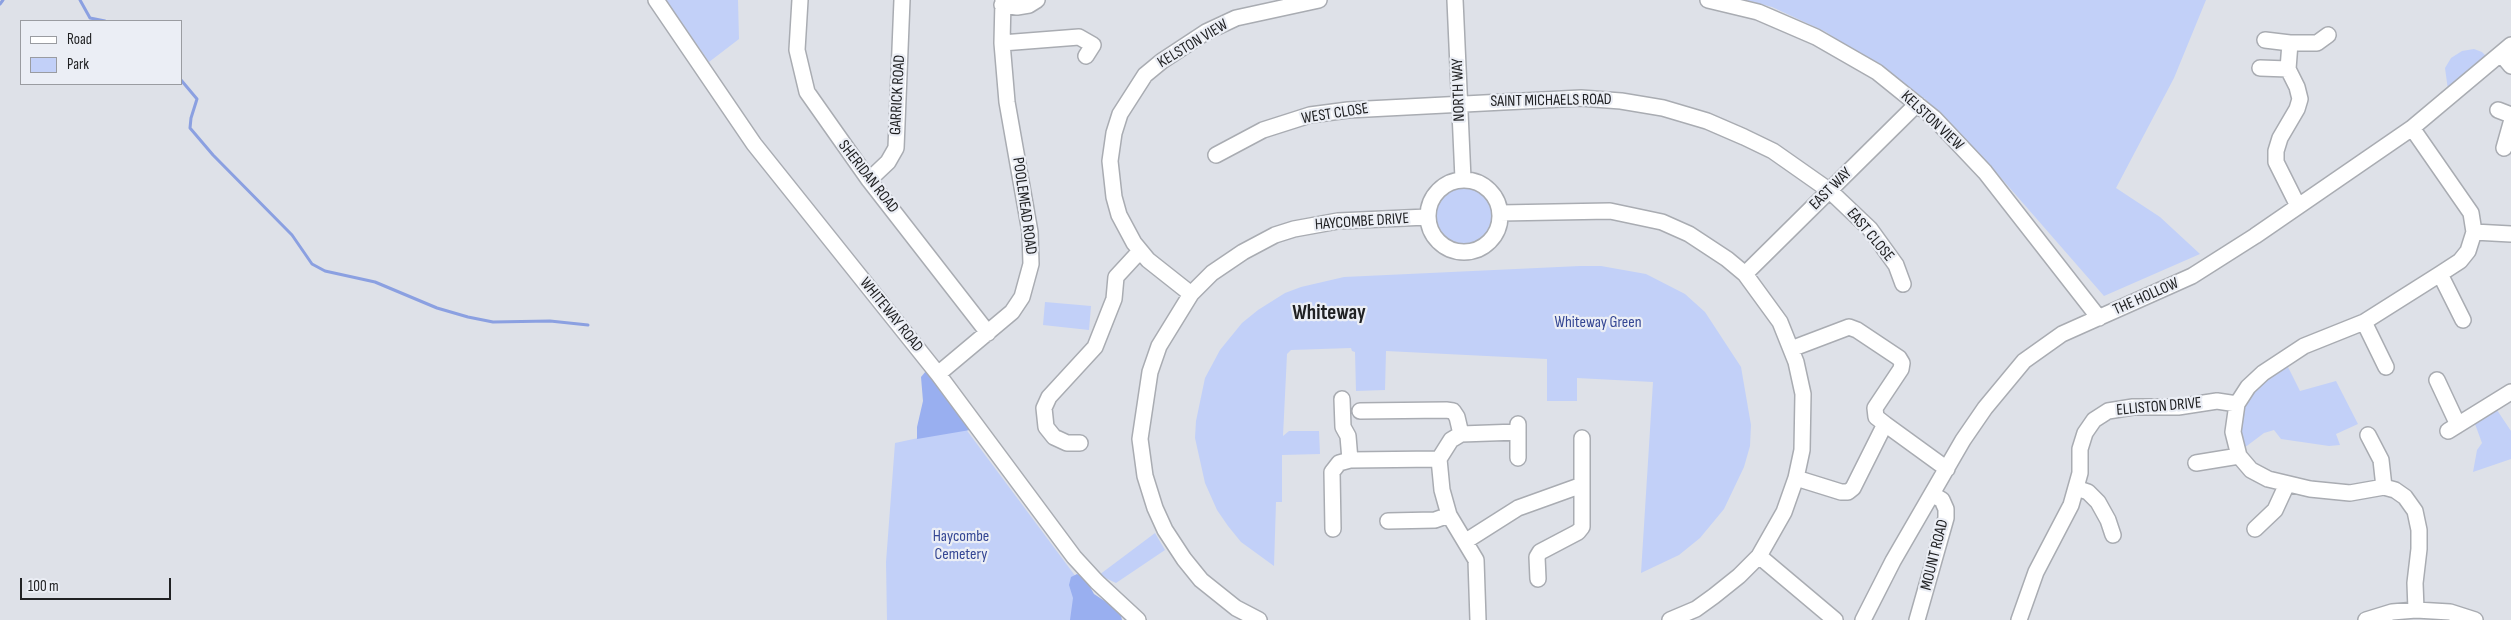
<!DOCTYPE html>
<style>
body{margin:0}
#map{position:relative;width:2511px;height:620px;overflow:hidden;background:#dee1e8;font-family:"Sofia Sans Condensed",sans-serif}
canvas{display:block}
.legend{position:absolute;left:20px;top:20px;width:162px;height:65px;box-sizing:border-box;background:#ebeef5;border:1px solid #9a9ca1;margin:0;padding:6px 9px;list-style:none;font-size:15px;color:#202123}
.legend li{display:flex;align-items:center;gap:10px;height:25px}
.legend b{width:25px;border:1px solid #9a9ca1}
.scale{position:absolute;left:20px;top:578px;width:151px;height:22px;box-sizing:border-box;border:2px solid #202123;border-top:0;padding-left:6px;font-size:15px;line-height:18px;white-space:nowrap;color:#202123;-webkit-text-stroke:4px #ebeef5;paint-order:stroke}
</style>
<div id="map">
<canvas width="2511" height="620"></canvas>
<ul class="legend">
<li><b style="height:6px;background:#fff"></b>Road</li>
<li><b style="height:14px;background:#c2d0f8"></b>Park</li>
</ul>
<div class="scale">100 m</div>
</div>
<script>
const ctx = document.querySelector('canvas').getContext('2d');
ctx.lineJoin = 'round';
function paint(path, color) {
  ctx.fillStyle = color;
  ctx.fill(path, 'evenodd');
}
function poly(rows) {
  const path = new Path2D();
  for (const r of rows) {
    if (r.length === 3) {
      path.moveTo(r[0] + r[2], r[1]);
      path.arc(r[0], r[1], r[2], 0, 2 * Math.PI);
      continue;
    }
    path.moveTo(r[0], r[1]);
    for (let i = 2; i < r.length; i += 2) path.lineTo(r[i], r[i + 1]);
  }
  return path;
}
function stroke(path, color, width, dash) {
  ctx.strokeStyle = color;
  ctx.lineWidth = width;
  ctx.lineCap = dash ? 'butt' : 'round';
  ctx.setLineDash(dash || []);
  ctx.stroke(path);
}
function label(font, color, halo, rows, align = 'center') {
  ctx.font = font + ' "Sofia Sans Condensed",sans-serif';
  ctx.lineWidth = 4.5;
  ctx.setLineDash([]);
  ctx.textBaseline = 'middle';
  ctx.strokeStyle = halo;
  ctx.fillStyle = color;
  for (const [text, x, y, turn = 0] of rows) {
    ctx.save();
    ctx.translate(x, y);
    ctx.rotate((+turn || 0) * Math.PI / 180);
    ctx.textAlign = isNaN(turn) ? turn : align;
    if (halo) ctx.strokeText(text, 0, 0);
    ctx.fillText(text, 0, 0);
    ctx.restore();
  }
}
paint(poly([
 [666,0,738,0,739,39,709,62],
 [1745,0,2206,0,2174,78,2116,188,2160,217,2200,254,2104,296,1981,155,1925,99,1826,32,1772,7],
 [2474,49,2482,52,2488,58,2448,90,2445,68,2451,58,2462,51],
 [1464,186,1470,186,1493,204,1494,213,1493,223,1488,233,1479,241,1464,245,1450,242,1441,234,1434,217,1439,199,1450,189],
 [1580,266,1601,266,1646,274,1685,294,1705,312,1741,367,1751,425,1750,446,1744,467,1724,509,1700,538,1679,555,1641,573,1653,382,1577,378,1577,401,1547,401,1547,359,1386,351,1385,390,1356,391,1355,352,1352,351,1351,348,1291,350,1287,354,1283,436,1289,431,1319,431,1320,454,1282,455,1282,502,1276,502,1274,566,1241,542,1228,526,1217,510,1205,483,1195,438,1196,421,1205,378,1220,350,1242,323,1258,310,1285,293,1301,287,1344,277],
 [1045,302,1091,306,1089,330,1043,325],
 [2286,363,2300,391,2336,381,2358,424,2336,434,2340,445,2329,446,2281,439,2274,430,2264,433,2244,448,2240,437,2240,416,2248,395],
 [2497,410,2511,431,2511,459,2473,472,2477,450,2482,443,2475,424],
 [965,428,1085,589,1119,620,887,620,886,562,895,443],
 [1155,533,1165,550,1116,583,1099,575]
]), '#c2d0f8');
paint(poly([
 [926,371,970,430,917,439,917,427,923,401,921,377],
 [1077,574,1085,578,1094,594,1120,611,1122,620,1070,620,1073,598,1069,585,1071,577]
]), '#99aff0');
stroke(poly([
 [80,0,90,18,105,21],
 [0,4,3,0],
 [181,80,197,99,191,118,190,128,213,155,292,235,312,264,325,271,375,282,437,308,468,317,493,322,550,321,588,325]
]), '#8ba0e1', 3);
const minor = poly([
 [656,0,754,144,938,374,1074,557,1097,582,1138,620],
 [800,0,797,50,807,92,869,180,988,333],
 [1455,0,1463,179],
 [1708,0,1758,12,1816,37,1877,72,1934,118,1985,172,2099,318],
 [1002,5,1017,7,1029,5,1037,0],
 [2265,40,2290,43],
 [1002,43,1079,37,1093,45,1086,56],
 [2501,54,2511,66],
 [2260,68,2288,69],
 [2498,110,2511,115],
 [2412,128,2471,213,2474,232,2468,251,2460,261,2440,274,2364,322,2304,346,2263,373,2248,387,2237,404,2233,432,2239,456,2251,470,2268,479,2310,489,2350,493,2384,487,2395,490,2405,497,2415,511,2419,530,2419,549,2415,583,2416,610],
 [2504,148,2511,123],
 [1216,155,1263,130,1310,115,1348,110,1581,98,1621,101,1663,108,1707,121,1744,137,1773,151,1830,191,1870,229,1896,265,1903,284],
 [1464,216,36],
 [869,180,888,162,896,148,902,0],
 [2298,206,2276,162,2276,151,2280,138,2297,109,2300,99,2297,87,2288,69,2290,43,2317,43,2328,35],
 [1500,213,1610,211,1662,222,1689,234,1727,259,1745,274,1780,322,1796,362,1803,394,1802,450,1796,478,1784,512,1759,556,1739,576,1714,596,1696,609,1670,620],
 [2474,232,2511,234],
 [1745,274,1917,104],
 [2440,274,2463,320],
 [1191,294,1148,260,1134,243,1119,215,1114,197,1110,161,1114,133,1120,114,1145,75,1162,61,1206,32,1236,18,1319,0],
 [2364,322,2386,367],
 [1791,349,1849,327,1857,330,1899,358,1902,363,1901,369,1875,408,1876,417,1885,424,1853,488,1848,492,1841,492,1796,478],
 [938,374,1012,312,1022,297,1031,264,1030,232,1007,102,1002,43,1003,0],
 [2437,380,2458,425],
 [1342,399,1343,427,1348,436,1350,460],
 [1360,411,1446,410,1453,411,1457,417,1461,434],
 [1518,424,1518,458],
 [1885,424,1947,469],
 [2448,431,2511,392],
 [2368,435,2381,460,2384,487],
 [1080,443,1067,443,1054,437,1046,427,1044,408,1049,397,1095,347,1114,299,1116,277,1140,251],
 [2196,463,2239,456],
 [2076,488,2088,492,2098,502,2108,520,2113,535],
 [1388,521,1435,520,1449,515],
 [1333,529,1332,472,1339,463,1350,460,1439,459],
 [2255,529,2275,510,2287,484],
 [1466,541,1518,508,1582,485,1582,438],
 [1759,556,1835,620],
 [1538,579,1537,557,1540,552,1578,532,1582,527,1582,485],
 [1259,620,1236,608,1201,580,1184,559,1165,530,1155,508,1145,476,1140,439,1150,372,1159,346,1191,294,1212,273,1243,252,1275,235,1294,229,1338,221,1427,217],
 [1478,620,1476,560,1449,515,1442,490,1439,459,1451,440,1461,434,1518,432],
 [1863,620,1893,561,1963,440,1985,408,2024,361,2062,334,2192,276,2255,236,2412,128,2511,45],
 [1917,620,1946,518,1946,509,1942,500,1932,494],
 [2019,620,2036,572,2071,505,2080,473,2080,449,2085,433,2094,420,2108,411,2133,407,2178,407,2217,401,2237,404],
 [2366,620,2392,612,2416,610,2450,612,2475,620]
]);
stroke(minor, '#a9acb2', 18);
stroke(minor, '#fff', 15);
label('16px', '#202123', '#ebeef5', [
 ["KELSTON VIEW",1193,44,-31],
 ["NORTH WAY",1459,90,-92],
 ["GARRICK ROAD",898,95,-87],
 ["SAINT MICHAELS ROAD",1551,101,-1],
 ["WEST CLOSE",1335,114,-9],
 ["KELSTON VIEW",1932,121,43],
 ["SHERIDAN ROAD",868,177,52],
 ["EAST WAY",1831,189,-45],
 ["POOLEMEAD ROAD",1024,206,82],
 ["HAYCOMBE DRIVE",1362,222,-4],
 ["EAST CLOSE",1870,235,50],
 ["THE HOLLOW",2146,297,-24],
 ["WHITEWAY ROAD",891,315,51],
 ["ELLISTON DRIVE",2159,407,-5],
 ["MOUNT ROAD",1935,555,-76]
]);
label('16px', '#354794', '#ebeef5', [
 ["Whiteway Green",1598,323],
 ["Haycombe",961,537],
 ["Cemetery",961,555]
]);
label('bold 21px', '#202123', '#ebeef5', [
 ["Whiteway",1329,314]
]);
</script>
